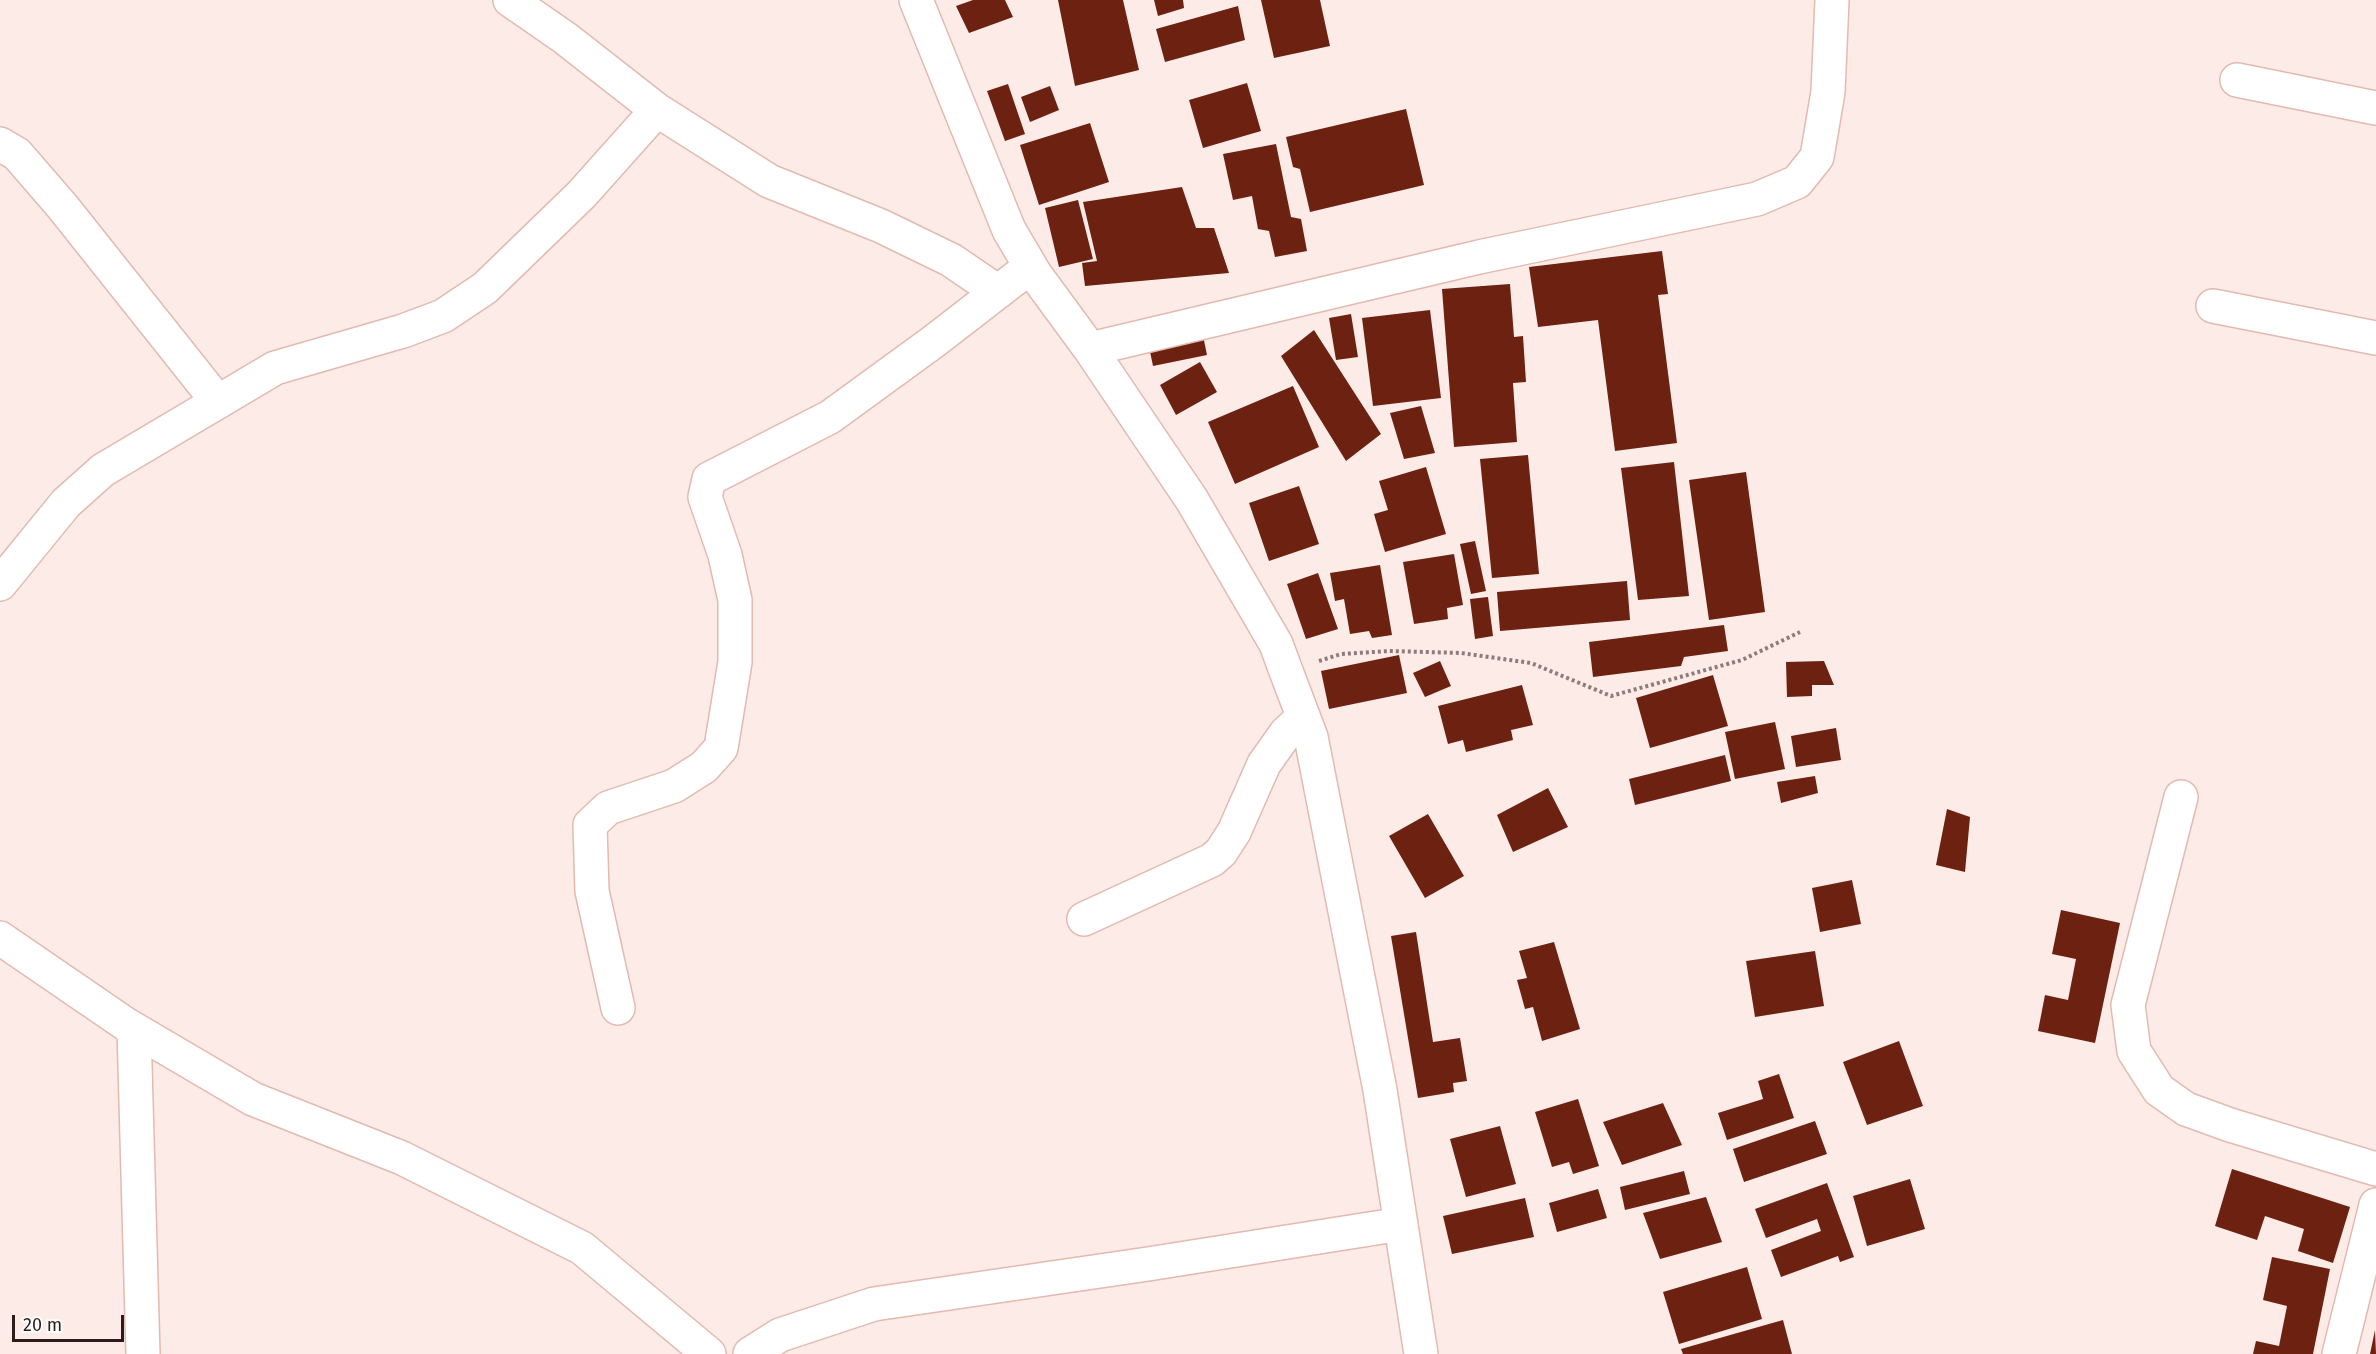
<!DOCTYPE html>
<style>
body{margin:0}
#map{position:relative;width:2376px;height:1354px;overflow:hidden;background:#fcebe7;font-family:"Fira Sans",sans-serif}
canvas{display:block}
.scale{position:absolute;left:12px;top:1315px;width:112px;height:27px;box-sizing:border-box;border:3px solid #2c1d1a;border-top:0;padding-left:8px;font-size:18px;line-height:21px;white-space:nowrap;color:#2c1d1a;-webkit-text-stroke:4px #fcfcfc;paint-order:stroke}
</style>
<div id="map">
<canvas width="2376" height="1354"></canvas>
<div class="scale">20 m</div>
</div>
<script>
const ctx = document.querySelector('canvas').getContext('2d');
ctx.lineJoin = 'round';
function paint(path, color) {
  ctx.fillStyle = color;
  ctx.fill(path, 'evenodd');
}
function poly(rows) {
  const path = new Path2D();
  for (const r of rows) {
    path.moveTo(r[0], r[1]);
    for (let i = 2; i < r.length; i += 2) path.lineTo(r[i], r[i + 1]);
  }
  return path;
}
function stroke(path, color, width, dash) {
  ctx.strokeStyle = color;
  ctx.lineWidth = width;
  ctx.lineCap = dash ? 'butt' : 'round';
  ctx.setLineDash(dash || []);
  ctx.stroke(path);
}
paint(poly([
 [973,0,1005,0,1013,17,969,33,956,6],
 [1058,0,1123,0,1139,70,1075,86],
 [1154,0,1183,0,1184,8,1158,16],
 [1261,0,1320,0,1330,46,1274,58],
 [1238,6,1245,40,1165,62,1156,29],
 [1247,83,1261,131,1203,148,1189,100],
 [1008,84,1025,134,1005,141,987,91],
 [1050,86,1059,110,1030,122,1021,97],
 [1406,109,1424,185,1310,212,1300,169,1293,167,1286,137],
 [1090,123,1109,182,1039,205,1020,145],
 [1276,144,1291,217,1301,219,1307,251,1275,257,1269,231,1258,229,1252,196,1233,200,1223,154],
 [1182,187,1196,228,1214,228,1229,273,1085,286,1082,263,1097,261,1083,202],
 [1078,200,1093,259,1059,267,1045,208],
 [1662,251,1668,294,1658,295,1677,443,1615,451,1598,320,1538,327,1529,267],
 [1510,284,1514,337,1523,336,1526,382,1513,383,1517,442,1454,447,1442,289],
 [1430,310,1441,398,1373,406,1362,318],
 [1351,314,1358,357,1336,360,1329,318],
 [1201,326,1207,355,1153,366,1147,337],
 [1314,330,1381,434,1346,461,1281,356],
 [1200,362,1217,392,1176,415,1160,385],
 [1293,386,1319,447,1235,484,1208,422],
 [1421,406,1435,453,1404,459,1390,413],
 [1528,455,1539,574,1492,578,1480,459],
 [1674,462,1689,596,1638,600,1621,468],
 [1426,467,1446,534,1385,552,1374,514,1388,510,1379,481],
 [1746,472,1765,612,1709,620,1689,480],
 [1299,486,1319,544,1269,561,1249,503],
 [1475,541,1486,591,1471,594,1460,544],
 [1454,554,1463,605,1447,608,1448,619,1414,624,1403,562],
 [1380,565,1392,635,1372,638,1369,631,1350,634,1344,599,1335,601,1330,573],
 [1318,573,1338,629,1306,639,1287,584],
 [1627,581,1630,620,1500,631,1497,592],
 [1488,597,1493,636,1475,639,1470,599],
 [1724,625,1728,651,1684,657,1681,666,1593,677,1589,642],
 [1399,655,1407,693,1329,709,1321,671],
 [1440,661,1451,686,1425,697,1413,673],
 [1824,661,1834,685,1812,685,1812,696,1787,697,1786,662],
 [1713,675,1728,726,1650,748,1636,698],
 [1522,685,1533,725,1511,730,1513,740,1466,752,1463,740,1448,744,1438,706],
 [1775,722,1785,769,1735,779,1725,732],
 [1836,728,1841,760,1796,767,1791,736],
 [1725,755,1731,781,1635,805,1629,779],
 [1815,776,1818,793,1781,803,1777,782],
 [1548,788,1568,827,1513,852,1497,815],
 [1947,809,1970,817,1965,872,1936,865],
 [1428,814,1464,876,1425,898,1389,836],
 [1852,880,1861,924,1820,932,1812,888],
 [2061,910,2120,923,2095,1043,2038,1031,2045,995,2068,1000,2076,959,2052,954],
 [1416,932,1433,1042,1460,1038,1467,1081,1453,1083,1454,1092,1418,1098,1391,936],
 [1554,942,1580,1029,1542,1041,1533,1007,1525,1009,1517,980,1527,978,1519,951],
 [1815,951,1824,1006,1755,1017,1746,961],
 [1899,1041,1923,1106,1867,1125,1843,1062],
 [1779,1074,1794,1118,1727,1140,1718,1113,1763,1099,1758,1081],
 [1578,1099,1599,1166,1573,1174,1569,1162,1552,1167,1535,1112],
 [1663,1103,1682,1145,1622,1165,1603,1122],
 [1815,1121,1827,1154,1744,1182,1733,1149],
 [1500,1126,1516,1184,1466,1197,1450,1139],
 [2232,1169,2350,1207,2333,1263,2298,1251,2304,1229,2265,1216,2257,1240,2215,1226],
 [1684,1171,1690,1194,1625,1210,1620,1187],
 [1910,1179,1925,1229,1867,1246,1853,1196],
 [1827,1183,1854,1257,1840,1262,1838,1256,1781,1277,1771,1250,1821,1231,1817,1219,1766,1238,1755,1209],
 [1598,1189,1607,1218,1557,1232,1549,1203],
 [1706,1197,1722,1242,1660,1259,1643,1213],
 [1525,1198,1534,1237,1452,1254,1443,1216],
 [2272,1257,2330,1269,2313,1354,2253,1354,2256,1341,2279,1346,2287,1306,2263,1300],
 [1747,1267,1762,1319,1679,1344,1663,1292],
 [1783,1320,1792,1354,1683,1354,1681,1349],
 [2375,1330,2376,1354,2370,1354]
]), '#6c2111');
const minor = poly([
 [510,0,565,38,657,110,769,181,881,226,951,260,998,292],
 [916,0,1009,230,1035,274,1090,349,1192,500,1276,644,1286,671,1311,737,1380,1090,1421,1354],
 [2237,80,2376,108],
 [0,144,17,154,62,206,218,402],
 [2213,306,2376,338],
 [1090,349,1479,257,1757,199,1797,182,1817,157,1828,92,1832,0],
 [0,584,66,503,103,470,275,368,403,331,443,316,485,288,582,194,657,110],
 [2181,797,2128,1005,2134,1051,2159,1090,2186,1109,2230,1125,2376,1169],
 [1084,919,1212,860,1221,852,1234,832,1264,764,1286,733,1303,717],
 [0,938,127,1025,253,1099,402,1158,582,1248,709,1354],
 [618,1008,592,891,590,825,608,808,674,786,704,767,721,748,735,662,735,600,725,555,705,497,709,479,830,417,933,342,1030,267],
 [134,1029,143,1354],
 [750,1354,780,1335,874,1304,1148,1264,1401,1224],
 [2339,1354,2376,1205]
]);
stroke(minor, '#e2bab0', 36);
stroke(poly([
 [1319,661,1341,654,1389,651,1461,653,1531,663,1611,696,1742,660,1800,632]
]), '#8d7d7a', 4, [3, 3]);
stroke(minor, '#fff', 33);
</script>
